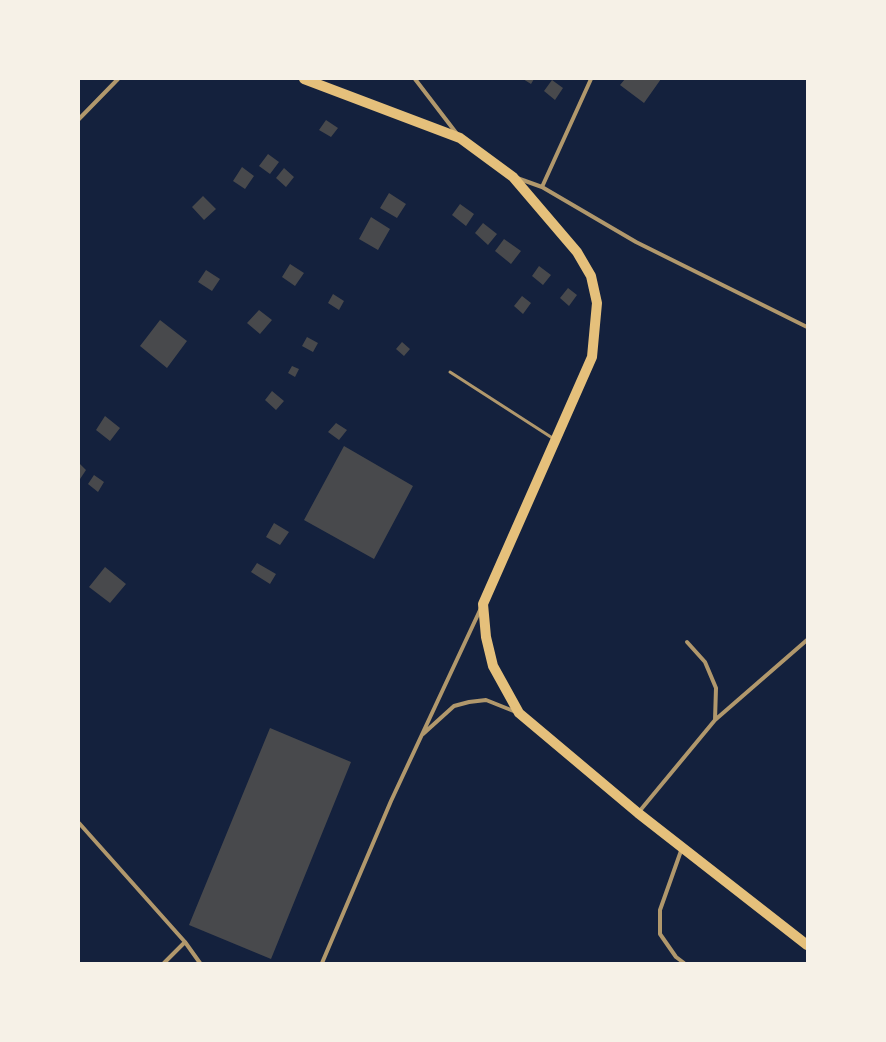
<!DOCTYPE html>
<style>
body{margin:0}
#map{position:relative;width:886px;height:1042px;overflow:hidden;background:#14213d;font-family:"DejaVu Sans",sans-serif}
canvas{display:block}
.frame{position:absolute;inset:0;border:80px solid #f6f1e7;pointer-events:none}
</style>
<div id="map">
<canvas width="886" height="1042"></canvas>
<div class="frame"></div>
</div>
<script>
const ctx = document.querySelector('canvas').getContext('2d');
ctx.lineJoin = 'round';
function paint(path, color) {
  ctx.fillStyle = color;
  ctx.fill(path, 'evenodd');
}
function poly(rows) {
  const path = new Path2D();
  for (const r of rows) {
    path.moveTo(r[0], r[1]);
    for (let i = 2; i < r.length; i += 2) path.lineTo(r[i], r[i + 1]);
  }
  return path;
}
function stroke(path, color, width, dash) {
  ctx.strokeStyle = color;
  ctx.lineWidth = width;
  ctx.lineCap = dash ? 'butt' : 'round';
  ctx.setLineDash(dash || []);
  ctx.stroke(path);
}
paint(poly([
 [523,79,534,79,531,84],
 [625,79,661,79,644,103,620,85],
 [552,80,563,88,555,100,544,91],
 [326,120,338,128,331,137,319,130],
 [268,154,279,162,270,174,259,166],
 [242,167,254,176,245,189,233,181],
 [284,168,294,177,286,187,276,178],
 [389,193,406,204,397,218,380,208],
 [203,196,216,209,204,220,192,207],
 [460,204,474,214,466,226,452,215],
 [371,217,390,229,378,250,359,239],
 [483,223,497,234,488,245,475,233],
 [504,239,521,251,511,264,495,251],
 [290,264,304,273,295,286,282,277],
 [539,266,551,275,543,285,532,276],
 [206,270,220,279,212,291,198,282],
 [568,288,577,295,569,306,560,298],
 [333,294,344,301,339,310,328,303],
 [522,296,531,303,523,314,514,306],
 [259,310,272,320,260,334,247,323],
 [160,320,187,341,167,368,140,346],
 [307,337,318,343,313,352,302,346],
 [402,342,410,349,404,356,396,349],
 [292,366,299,369,295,377,288,373],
 [272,391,284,401,276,410,265,400],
 [105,416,120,428,110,441,96,430],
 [336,423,347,430,339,440,328,432],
 [344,446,413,486,374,559,304,520],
 [79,463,86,470,80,479,79,478],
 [94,475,104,482,98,492,88,484],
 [274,523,289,532,280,545,266,537],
 [257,563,276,574,270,584,251,572],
 [105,567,126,584,110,603,89,587],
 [270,728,351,762,271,959,189,925]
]), '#48494c');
stroke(poly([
 [450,372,554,439]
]), '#b1986c', 3);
stroke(poly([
 [415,79,457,134],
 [79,119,118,79],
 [517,178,542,187,636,242,807,327],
 [542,187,591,79],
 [715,720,807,640],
 [423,734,454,706,469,702,486,700,516,712],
 [638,813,715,720,716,688,705,662,687,642],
 [79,823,185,942,200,963],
 [682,848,660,910,660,934,676,957,684,963],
 [164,963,185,942],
 [322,963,391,801,481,608]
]), '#b1986c', 4);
stroke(poly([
 [304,79,460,138,513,177,577,252,591,276,597,303,592,357,483,604,486,637,493,666,519,713,638,813,807,945]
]), '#e5c07b', 10);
</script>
